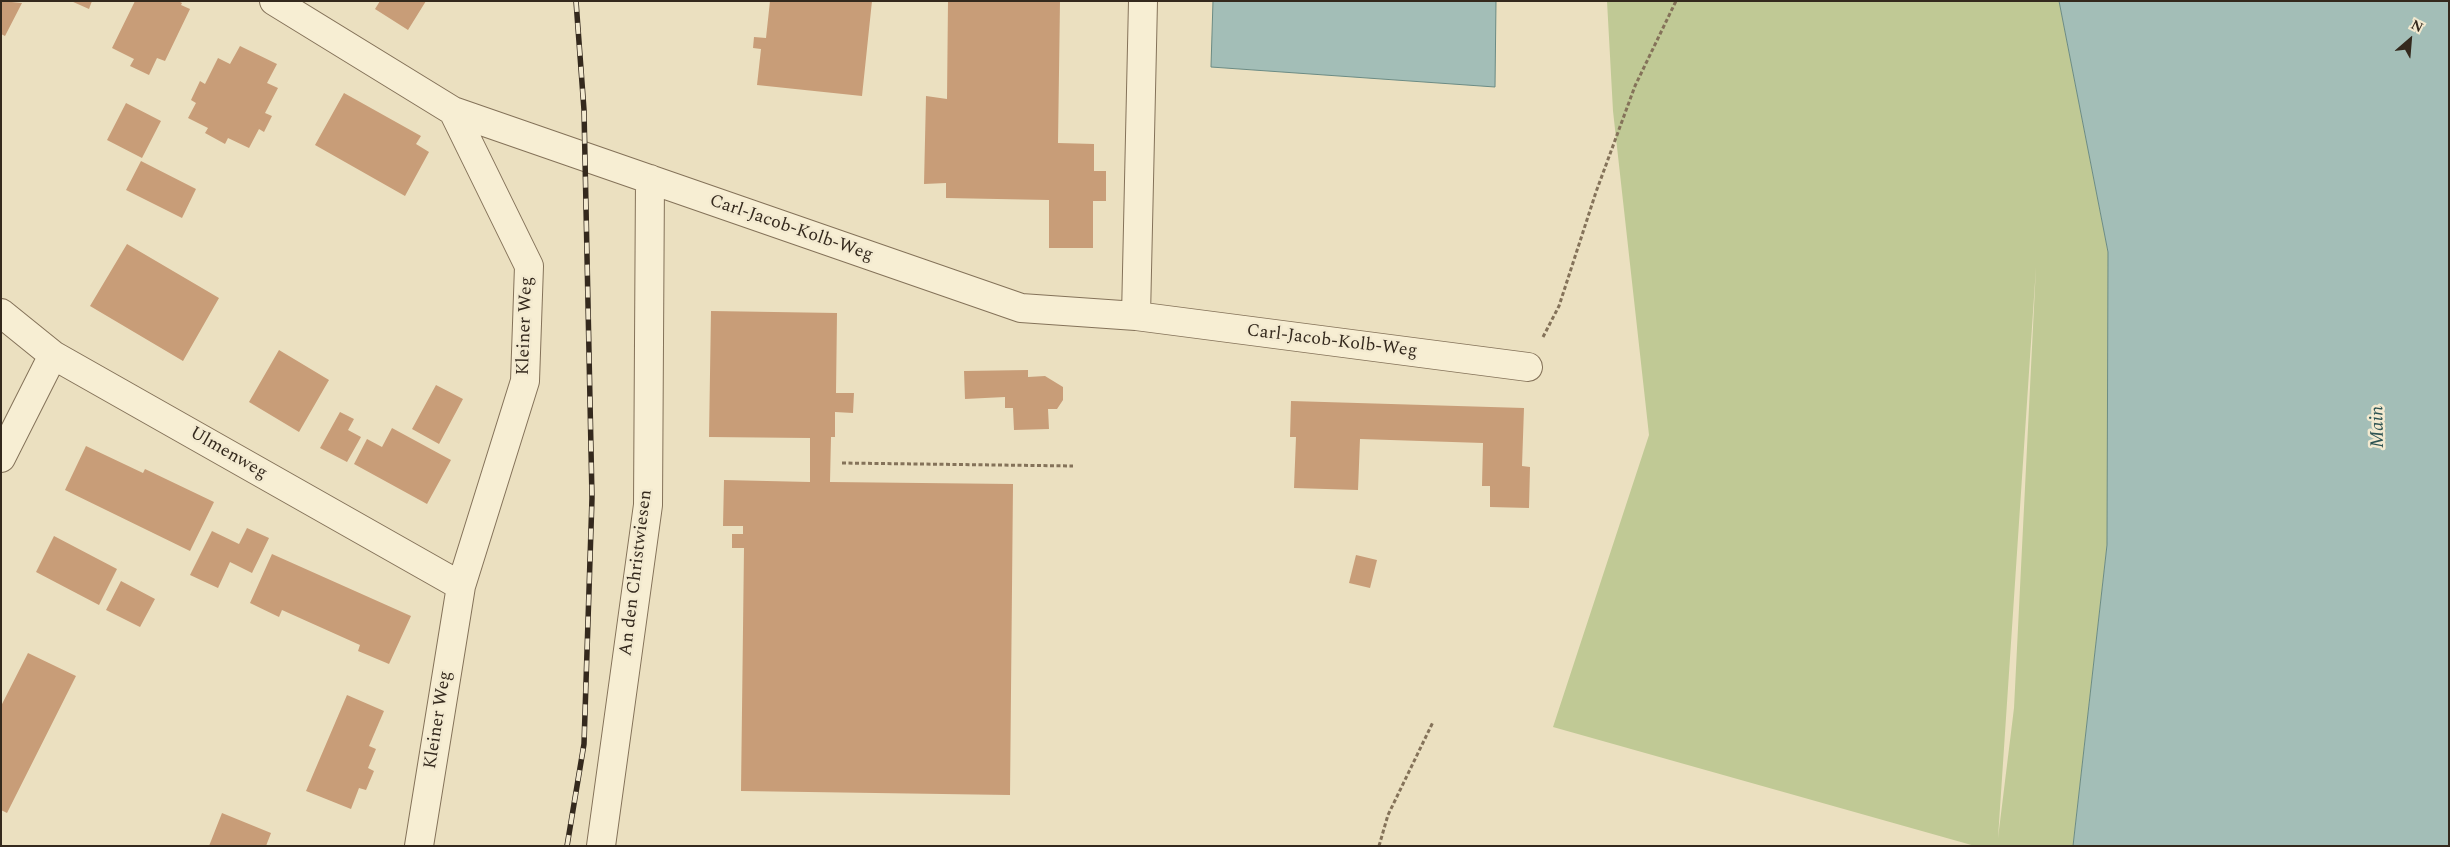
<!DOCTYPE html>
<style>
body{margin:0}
#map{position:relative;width:2450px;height:847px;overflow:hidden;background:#ebe0c0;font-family:Spectral,serif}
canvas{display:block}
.frame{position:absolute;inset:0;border:2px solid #34291d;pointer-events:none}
.north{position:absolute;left:2385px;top:15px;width:50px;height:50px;-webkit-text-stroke:4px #f3ead0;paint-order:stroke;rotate:27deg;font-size:14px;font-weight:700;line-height:20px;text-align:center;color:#34291d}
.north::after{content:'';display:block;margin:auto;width:18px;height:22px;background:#34291d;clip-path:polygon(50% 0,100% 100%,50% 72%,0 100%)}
</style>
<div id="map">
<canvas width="2450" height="847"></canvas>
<div class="frame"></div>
<div class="north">N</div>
</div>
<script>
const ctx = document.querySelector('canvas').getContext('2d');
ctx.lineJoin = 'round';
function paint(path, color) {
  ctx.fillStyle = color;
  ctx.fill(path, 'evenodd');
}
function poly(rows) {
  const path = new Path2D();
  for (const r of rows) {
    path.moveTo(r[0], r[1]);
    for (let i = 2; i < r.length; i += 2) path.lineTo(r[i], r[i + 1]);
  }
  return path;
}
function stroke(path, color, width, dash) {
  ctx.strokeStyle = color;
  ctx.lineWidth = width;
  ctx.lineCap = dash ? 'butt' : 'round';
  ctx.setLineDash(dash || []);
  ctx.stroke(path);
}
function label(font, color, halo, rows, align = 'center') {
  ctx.font = font + ' Spectral,serif';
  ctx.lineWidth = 5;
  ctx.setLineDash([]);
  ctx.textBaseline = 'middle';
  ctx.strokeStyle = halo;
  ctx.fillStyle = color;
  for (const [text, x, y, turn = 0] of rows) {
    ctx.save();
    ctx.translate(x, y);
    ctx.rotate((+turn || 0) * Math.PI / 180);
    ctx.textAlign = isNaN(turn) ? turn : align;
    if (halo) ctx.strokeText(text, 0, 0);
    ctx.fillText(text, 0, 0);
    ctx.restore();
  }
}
paint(poly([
 [1607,1,2059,1,2108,252,2107,545,2073,846,1975,846,1553,727,1649,435,1613,111],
 [2036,267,2014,708,1998,838]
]), '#c0c995');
const water = poly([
 [1213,1,1496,1,1495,87,1211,67,1213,1],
 [2059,1,2449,1,2449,846,2073,846,2107,545,2108,252,2059,1]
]);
paint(water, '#a3beb7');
stroke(water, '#6b8b84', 1);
paint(poly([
 [1,1,22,3,5,36,1,34],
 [71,1,92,1,89,9],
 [135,1,178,1,182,3,181,5,190,9,165,61,157,58,149,75,130,66,134,59,112,48],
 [380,1,426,1,408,30,375,9],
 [770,1,872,1,862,96,757,85,761,49,753,48,754,37,766,38],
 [948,1,1060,1,1058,143,1094,144,1094,171,1106,171,1106,201,1093,201,1093,248,1049,248,1049,200,946,198,946,183,924,184,926,96,947,99],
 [240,46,277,64,267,83,278,88,265,113,272,116,264,132,259,129,249,148,228,138,225,144,205,133,208,128,188,118,196,103,191,100,200,81,205,84,218,58,230,64],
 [344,93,421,136,416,144,429,152,405,196,315,145],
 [126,103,161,121,142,158,107,140],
 [141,161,196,189,182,218,126,190],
 [127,244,219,298,183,361,90,306],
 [711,311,837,313,836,393,854,393,853,413,835,412,835,437,831,437,830,482,1013,484,1010,795,741,791,744,548,732,548,732,534,743,534,743,526,723,526,724,480,810,482,810,438,709,437],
 [279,350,329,380,299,432,249,402],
 [1028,370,1028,377,1045,376,1063,387,1063,400,1057,409,1048,409,1049,429,1014,430,1013,408,1005,408,1005,397,965,399,964,371],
 [436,385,463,399,439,444,412,429],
 [1291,401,1524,408,1522,466,1530,467,1529,508,1490,507,1490,486,1482,486,1483,443,1360,439,1358,490,1294,488,1296,437,1290,437],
 [340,412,354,419,348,430,361,437,347,462,320,448],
 [392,428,451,460,427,504,354,464,367,439,382,447],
 [86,446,143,473,145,469,214,502,190,551,65,490],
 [247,528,269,538,252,573,230,562,218,588,190,575,212,531,239,544],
 [54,536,117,569,99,605,36,572],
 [272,554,411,616,389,664,358,651,360,645,282,610,279,617,250,603],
 [1356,555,1377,560,1370,588,1349,583],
 [121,581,155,599,140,627,106,610],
 [28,653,76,676,7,813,1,810,1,706],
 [347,695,384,711,369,746,376,749,368,768,374,771,366,790,359,788,351,809,306,791],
 [222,813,271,833,266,846,209,846]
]), '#c89d78');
const minor = poly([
 [274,1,453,111,529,266,525,381,461,586,419,846],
 [453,111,1021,308,1136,316,1143,1],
 [1,313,53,355,461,586],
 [1136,316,1528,367],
 [1,458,53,355],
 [601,846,648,505,650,179]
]);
stroke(minor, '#847259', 30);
stroke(poly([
 [1543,337,1559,306,1596,192,1635,86,1676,1],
 [842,463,1073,466],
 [1379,846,1388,815,1433,722]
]), '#847259', 3, [4, 2.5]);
stroke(minor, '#f7eed3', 28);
const rail = poly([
 [567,846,584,744,592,498,584,110,576,1]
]);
stroke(rail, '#34291d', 5.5);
stroke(rail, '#f3ead0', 4, [11]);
label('18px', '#34291d', '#f3ead0', [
 ["Carl-Jacob-Kolb-Weg",791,229,19],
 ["Kleiner Weg",526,326,-88],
 ["Carl-Jacob-Kolb-Weg",1332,342,7],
 ["Ulmenweg",228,454,30],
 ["An den Christwiesen",637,573,-83],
 ["Kleiner Weg",439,720,-81]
]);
label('italic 19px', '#2d5352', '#f3ead0', [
 ["Main",2379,427,-91]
]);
</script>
